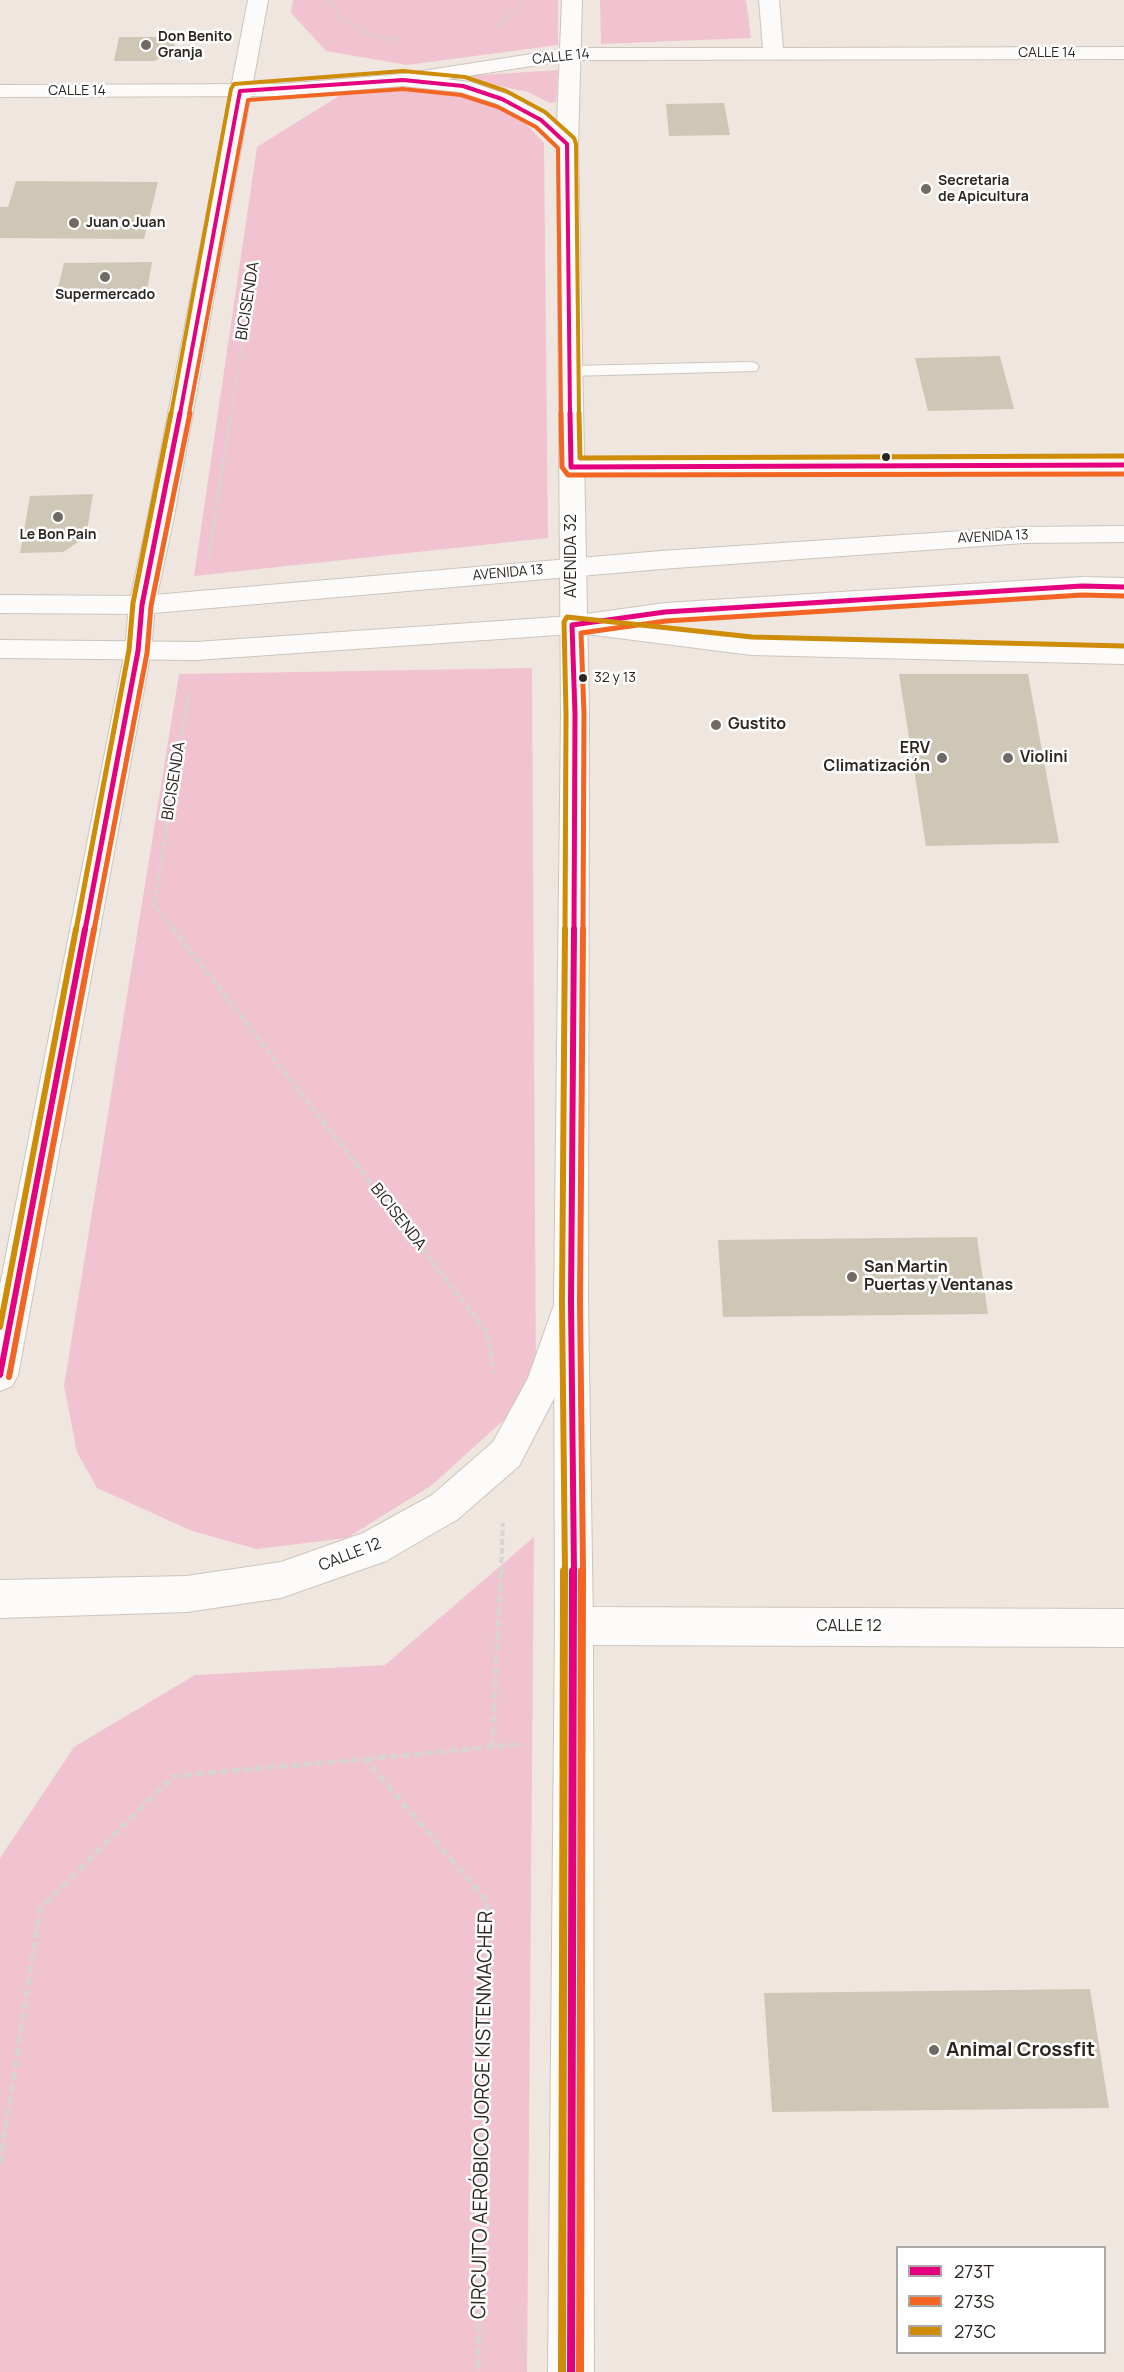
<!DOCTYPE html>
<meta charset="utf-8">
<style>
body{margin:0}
#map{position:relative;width:1124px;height:2372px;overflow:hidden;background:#efe7df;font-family:Manrope,sans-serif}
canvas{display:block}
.legend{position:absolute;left:896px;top:2246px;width:210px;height:108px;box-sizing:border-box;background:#fff;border:2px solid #aba8a6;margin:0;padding:8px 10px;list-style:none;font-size:18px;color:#2c2621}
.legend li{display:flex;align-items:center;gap:12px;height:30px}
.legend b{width:30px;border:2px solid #aba8a6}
</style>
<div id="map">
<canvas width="1124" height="2372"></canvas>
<ul class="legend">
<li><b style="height:8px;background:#e5007d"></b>273T</li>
<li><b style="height:8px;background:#f26522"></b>273S</li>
<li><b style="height:8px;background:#ce8c07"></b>273C</li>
</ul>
</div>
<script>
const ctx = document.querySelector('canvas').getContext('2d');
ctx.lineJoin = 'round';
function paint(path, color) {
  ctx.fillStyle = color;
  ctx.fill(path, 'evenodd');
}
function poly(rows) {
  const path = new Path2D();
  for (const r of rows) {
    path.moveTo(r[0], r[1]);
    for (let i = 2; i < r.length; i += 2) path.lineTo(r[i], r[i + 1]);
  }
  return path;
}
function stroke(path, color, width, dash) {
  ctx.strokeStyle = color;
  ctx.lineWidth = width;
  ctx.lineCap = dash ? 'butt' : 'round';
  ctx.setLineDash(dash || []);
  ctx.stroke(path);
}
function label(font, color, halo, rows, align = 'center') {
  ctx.font = font + ' Manrope,sans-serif';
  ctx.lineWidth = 5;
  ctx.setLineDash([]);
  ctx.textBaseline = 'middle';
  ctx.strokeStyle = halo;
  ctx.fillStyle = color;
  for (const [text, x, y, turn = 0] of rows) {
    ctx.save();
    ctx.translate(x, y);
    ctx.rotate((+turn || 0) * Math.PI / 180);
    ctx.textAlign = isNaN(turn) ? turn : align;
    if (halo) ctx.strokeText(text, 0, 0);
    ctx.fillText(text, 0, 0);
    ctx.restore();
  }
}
paint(poly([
 [293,0,558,0,558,45,407,65,326,51,291,13],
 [600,0,746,0,751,38,601,44],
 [558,70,556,102,550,103,528,92,466,79,465,76],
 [441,88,510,107,544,143,548,538,194,576,257,147,342,94],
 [532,668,536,1391,432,1485,347,1538,257,1549,192,1531,97,1488,77,1452,64,1386,179,674],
 [534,1537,527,2372,0,2372,0,1858,74,1747,195,1675,385,1665]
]), '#f1c3d0');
paint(poly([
 [119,37,176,37,173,53,154,61,114,61],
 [724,103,730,135,669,136,666,104],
 [16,181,158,182,144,239,0,238,0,207,8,207],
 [152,262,147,291,57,292,64,263],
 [1000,356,1014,409,928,411,915,358],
 [93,494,86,537,63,552,20,553,30,496],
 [899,674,1028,674,1059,843,926,846],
 [977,1237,988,1314,723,1317,718,1240],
 [1090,1989,1109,2108,772,2112,764,1993]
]), '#cfc7b5');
const service = poly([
 [750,362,756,363,759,367,756,371,569,376,563,375,560,371,563,367,569,366,750,362]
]);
const minor = poly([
 [759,0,779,0,783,48,1124,47,1124,59,570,60,403,86,281,96,0,97,0,85,281,84,403,74,570,48,763,48,759,0],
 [568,1295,580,1299,585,1310,562,1383,519,1466,458,1519,386,1561,281,1598,187,1612,0,1618,0,1580,187,1576,281,1562,363,1533,432,1495,493,1442,528,1378,556,1299,568,1295],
 [574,1607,1124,1609,1124,1647,574,1645,561,1639,555,1626,561,1613,574,1607]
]);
const tertiary = poly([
 [1124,457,1124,473,571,475,562,473,559,467,562,461,571,459,1124,457],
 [572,616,751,637,1124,646,1124,664,751,655,563,631,559,625,563,619,572,616]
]);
const primary = poly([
 [1124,526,1124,542,1024,543,661,569,142,614,0,613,0,595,142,596,661,551,1024,527,1124,526],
 [1082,577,1124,578,1124,596,1082,595,665,621,572,634,196,660,0,658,0,640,196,642,572,616,665,603,1082,577]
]);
const trunk = poly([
 [248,0,268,0,173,522,155,605,151,651,18,1375,12,1386,0,1391,0,1285,125,651,129,605,147,522,248,0],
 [562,0,582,0,578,144,589,714,588,1301,593,1626,594,2372,548,2372,555,1626,554,1301,561,714,557,146,534,124,495,103,460,92,403,86,396,84,393,80,396,76,403,74,470,82,509,95,548,116,557,124,562,0]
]);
stroke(service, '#cbc5be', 2);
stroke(minor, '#cbc5be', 2);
stroke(tertiary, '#cbc5be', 2);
stroke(primary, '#cbc5be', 2);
stroke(trunk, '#cbc5be', 2);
stroke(poly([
 [330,0,342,19,369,34,401,41],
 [496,26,509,18,522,0],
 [231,414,246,315]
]), '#d7d5d3', 2, [4, 2]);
stroke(poly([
 [208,559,231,413],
 [174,930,154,904,189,692]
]), '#d7d5d3', 3, [5, 2]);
stroke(poly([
 [173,929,487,1332,494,1373],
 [501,1572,503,1523]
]), '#d7d5d3', 4, [6, 3]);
stroke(poly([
 [492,1747,501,1571],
 [366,1759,523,1744],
 [0,2163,40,1909,173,1776,365,1759,488,1902,478,2372]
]), '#d7d5d3', 4.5, [8, 4]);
paint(service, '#fdfbfa');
paint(minor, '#fdfbfa');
paint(tertiary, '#fdfbfa');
paint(primary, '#fdfbfa');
paint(trunk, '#fdfbfa');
stroke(poly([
 [180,414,240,91,403,80,463,86,502,99,541,120,567,144,570,414]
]), '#e5007d', 4);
stroke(poly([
 [570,413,571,467,1124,465],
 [85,930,138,651,142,605,180,413],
 [574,930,575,714,572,625,665,612,1082,586,1124,587]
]), '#e5007d', 5);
stroke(poly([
 [0,1375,85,929],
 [574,1572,571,1301,574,929]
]), '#e5007d', 6);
stroke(poly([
 [571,2372,573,1571]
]), '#e5007d', 8);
stroke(poly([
 [189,414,248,100,403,89,461,95,498,107,536,127,558,148,561,414]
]), '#f26522', 4);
stroke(poly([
 [561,413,562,467,568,475,1124,474],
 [94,930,147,653,151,606,190,413],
 [583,930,584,714,581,633,666,621,1082,595,1124,596]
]), '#f26522', 5);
stroke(poly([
 [9,1377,94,929],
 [583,1572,580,1301,583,929]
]), '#f26522', 6);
stroke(poly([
 [580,2372,582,1571]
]), '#f26522', 8);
stroke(poly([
 [171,414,231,89,234,84,403,71,465,77,506,91,545,112,574,138,576,144,579,414]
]), '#ce8c07', 4);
stroke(poly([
 [579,413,580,458,1124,456],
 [76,930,129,650,133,603,171,413],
 [565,930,566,714,564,622,567,617,752,637,1124,646]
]), '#ce8c07', 5);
stroke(poly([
 [0,1327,76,929],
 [565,1572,562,1301,565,929]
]), '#ce8c07', 6);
stroke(poly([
 [562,2372,564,1571]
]), '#ce8c07', 8);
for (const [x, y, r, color] of [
 [146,45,6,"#706a64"],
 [926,189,6,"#706a64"],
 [74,223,6,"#706a64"],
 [105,277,6,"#706a64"],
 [886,457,5,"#2c2621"],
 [58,517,6,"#706a64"],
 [583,678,5,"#2c2621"],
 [716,725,6,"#706a64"],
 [942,758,6,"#706a64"],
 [1008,758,6,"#706a64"],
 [852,1277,6,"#706a64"],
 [934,2050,6,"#706a64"]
]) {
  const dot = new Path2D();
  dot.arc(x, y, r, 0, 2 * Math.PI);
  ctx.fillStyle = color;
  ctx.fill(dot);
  stroke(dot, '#fff', 2);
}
label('bold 14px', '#2c2621', '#fff', [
 ["Don Benito",158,37],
 ["Granja",158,53],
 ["Secretaria",938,181],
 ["de Apicultura",938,197],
 ["Juan o Juan",86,223],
 ["Supermercado",105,295,"center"],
 ["Le Bon Pain",58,535,"center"]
], 'left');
label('14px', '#2c2621', '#fff', [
 ["CALLE 14",1047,53],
 ["CALLE 14",561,57,-6],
 ["CALLE 14",77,91],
 ["AVENIDA 13",993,537,-3],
 ["AVENIDA 13",508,573,-5]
]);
label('14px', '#2c2621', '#fff', [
 ["32 y 13",594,678]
], 'left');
label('16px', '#2c2621', '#fff', [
 ["BICISENDA",248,301,-81],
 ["AVENIDA 32",572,556,-90],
 ["BICISENDA",174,781,-81],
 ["BICISENDA",398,1217,52],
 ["CALLE 12",350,1555,-21],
 ["CALLE 12",849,1627]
]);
label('bold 16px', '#2c2621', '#fff', [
 ["Gustito",728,725],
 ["ERV",930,749,"right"],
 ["Climatización",930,767,"right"],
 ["Violini",1020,758],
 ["San Martin",864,1268],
 ["Puertas y Ventanas",864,1286]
], 'left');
label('bold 20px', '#2c2621', '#fff', [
 ["Animal Crossfit",946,2050]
], 'left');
label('20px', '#2c2621', '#fff', [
 ["CIRCUITO AERÓBICO JORGE KISTENMACHER",483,2115,-89]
]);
</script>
